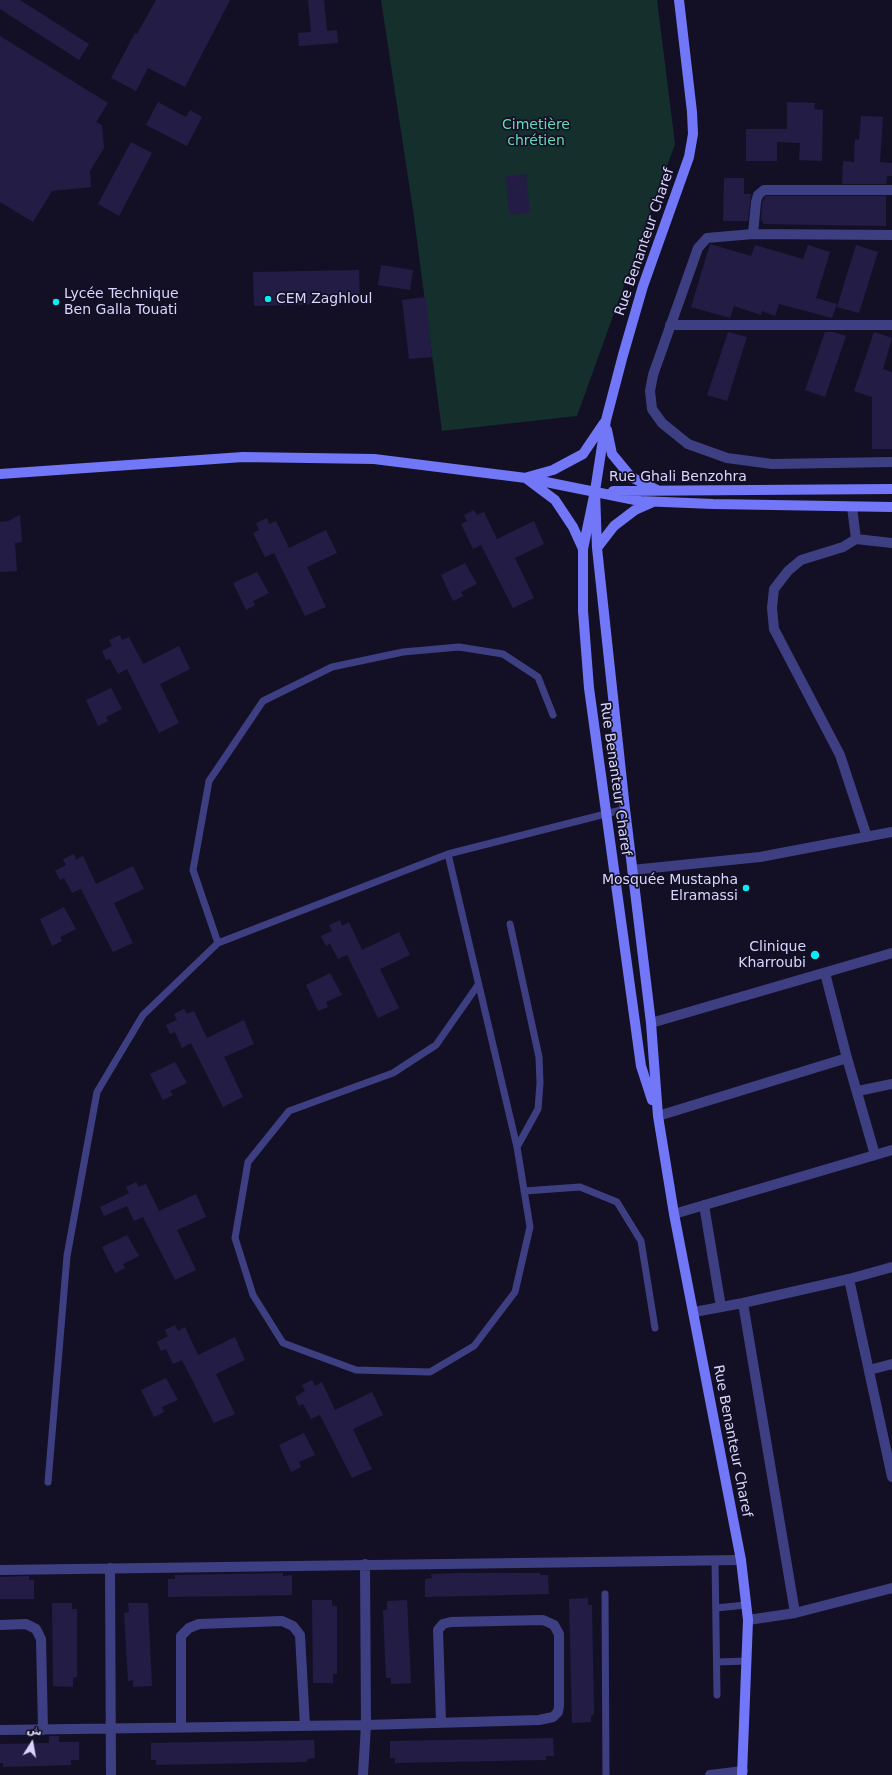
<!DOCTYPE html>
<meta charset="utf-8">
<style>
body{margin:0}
#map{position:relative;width:892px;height:1775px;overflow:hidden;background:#131025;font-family:"DejaVu Sans","Noto Sans Arabic",sans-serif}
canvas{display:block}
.north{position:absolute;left:12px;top:1723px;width:40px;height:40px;-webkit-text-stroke:3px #131025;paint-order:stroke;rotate:11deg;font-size:11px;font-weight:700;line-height:16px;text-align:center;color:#d9d6fd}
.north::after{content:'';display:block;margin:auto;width:14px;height:18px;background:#d9d6fd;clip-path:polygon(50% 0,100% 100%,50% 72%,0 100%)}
</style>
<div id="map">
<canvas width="892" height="1775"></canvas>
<div class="north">ش</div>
</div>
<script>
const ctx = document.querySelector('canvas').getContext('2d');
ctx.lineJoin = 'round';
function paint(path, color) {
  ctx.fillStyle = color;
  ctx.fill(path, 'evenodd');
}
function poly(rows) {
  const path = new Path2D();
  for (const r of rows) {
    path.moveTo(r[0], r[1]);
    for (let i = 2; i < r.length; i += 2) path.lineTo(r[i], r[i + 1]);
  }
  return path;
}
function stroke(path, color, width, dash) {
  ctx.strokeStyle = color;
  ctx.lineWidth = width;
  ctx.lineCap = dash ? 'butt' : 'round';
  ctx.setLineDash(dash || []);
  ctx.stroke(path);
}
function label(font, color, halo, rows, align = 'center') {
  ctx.font = font + ' "DejaVu Sans",sans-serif';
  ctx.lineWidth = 3.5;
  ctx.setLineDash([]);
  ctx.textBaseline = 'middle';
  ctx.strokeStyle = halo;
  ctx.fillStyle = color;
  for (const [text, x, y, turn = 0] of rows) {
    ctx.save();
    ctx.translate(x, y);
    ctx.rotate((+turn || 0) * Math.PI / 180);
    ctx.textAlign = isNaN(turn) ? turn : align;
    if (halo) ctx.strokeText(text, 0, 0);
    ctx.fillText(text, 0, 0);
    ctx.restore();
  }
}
paint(poly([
 [381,0,657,0,675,144,577,416,442,431,413,210]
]), '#142f2c');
paint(poly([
 [0,0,20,0,89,44,79,60,0,9],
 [156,0,230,0,185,87,148,68,136,91,111,78,135,33,137,34],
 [308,0,324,0,327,31,337,30,338,43,299,46,298,33,311,32],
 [0,36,108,103,96,122,102,125,104,148,90,171,91,187,52,191,33,222,0,202],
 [158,102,186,117,190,110,202,117,187,146,146,125],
 [787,102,815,103,814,109,823,110,822,161,799,160,800,143,777,142,777,161,746,161,746,129,787,129],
 [861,116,883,117,880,162,892,163,892,176,887,176,886,184,842,184,843,161,854,162,855,139,859,140],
 [131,142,152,153,119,216,98,204],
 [526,174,530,213,509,215,506,176],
 [724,178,744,178,744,194,751,194,748,221,723,221],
 [766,196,886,196,886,226,763,224,763,221,761,221,762,203],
 [710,244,751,256,755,245,803,259,808,245,830,252,816,298,837,304,832,318,779,304,775,316,762,311,761,315,734,306,730,318,691,307],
 [856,245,878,252,859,313,837,307],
 [381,265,413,270,410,290,378,285],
 [359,270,360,303,254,306,253,272],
 [426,297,432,357,409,359,402,300],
 [728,332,747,337,727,401,707,395],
 [825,332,833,332,846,336,825,397,805,390],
 [874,332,892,338,883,369,892,372,892,449,872,449,872,397,854,391],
 [474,510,477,515,484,512,497,539,534,521,544,544,515,558,534,598,513,608,481,545,473,549,461,524,467,521,464,515],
 [20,515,22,542,15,543,17,571,0,572,0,522,8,521],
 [267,518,269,524,276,521,289,548,326,530,337,553,307,567,326,607,305,616,274,553,265,557,253,533,259,530,256,523],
 [465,563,477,584,461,592,463,596,453,601,441,575],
 [257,572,269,593,253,601,255,605,246,610,233,583],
 [120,635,122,640,129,637,143,664,179,646,190,669,160,684,179,723,159,733,127,669,118,674,110,659,106,660,102,651,112,646,109,640],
 [111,688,122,709,106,717,108,721,98,726,86,700],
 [74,854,76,860,83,856,96,884,133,866,144,889,114,903,133,943,113,952,81,889,72,893,64,878,60,880,55,871,66,865,63,859],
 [64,907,76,929,60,937,62,941,52,946,40,919],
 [340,920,342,926,349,922,362,950,399,932,410,955,380,969,399,1008,378,1018,347,955,338,959,330,944,326,946,321,936,332,931,329,925],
 [330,973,342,995,326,1002,328,1007,318,1011,306,985],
 [184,1009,187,1014,194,1011,207,1038,244,1020,254,1044,224,1057,243,1097,223,1107,191,1043,182,1048,175,1032,170,1034,166,1025,177,1020,174,1014],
 [175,1062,187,1083,170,1091,173,1095,163,1100,150,1074],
 [136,1182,139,1187,146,1184,159,1211,196,1194,206,1217,177,1230,196,1270,175,1280,143,1217,134,1221,127,1206,104,1216,100,1207,129,1193,126,1187],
 [127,1235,139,1256,123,1264,125,1268,115,1273,102,1247],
 [175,1325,178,1331,185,1327,198,1355,235,1337,245,1360,216,1374,235,1414,214,1423,182,1360,173,1364,166,1349,161,1351,157,1342,168,1336,165,1330],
 [166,1378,178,1400,162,1407,164,1412,154,1417,141,1390],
 [312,1380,315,1386,322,1382,335,1410,372,1392,383,1415,353,1429,372,1469,352,1478,320,1415,311,1419,303,1404,299,1406,295,1397,305,1391,302,1385],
 [304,1433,315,1455,299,1462,301,1467,291,1472,279,1445],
 [283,1573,283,1576,292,1575,292,1595,168,1597,168,1579,175,1579,175,1575],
 [460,1573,540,1573,540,1575,548,1575,549,1594,425,1597,425,1579,432,1578,431,1574],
 [29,1576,29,1580,34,1580,34,1599,0,1599,0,1577],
 [588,1598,588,1605,592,1605,594,1714,591,1716,591,1722,572,1723,569,1599],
 [312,1600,332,1600,332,1606,337,1606,337,1674,333,1674,333,1683,313,1683],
 [407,1600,411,1683,391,1684,391,1678,386,1678,383,1610,387,1610,387,1601],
 [52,1603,72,1603,72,1609,77,1609,77,1677,73,1678,73,1687,53,1686],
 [128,1603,148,1603,152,1686,133,1687,133,1680,128,1681,124,1613,129,1612],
 [49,1736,59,1736,59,1742,79,1742,79,1760,71,1760,71,1765,3,1767,3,1763,0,1763,0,1744,49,1743],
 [553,1738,554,1756,546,1756,546,1760,395,1763,395,1758,390,1758,390,1741],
 [314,1740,315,1758,307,1759,307,1762,156,1765,156,1760,151,1760,151,1743]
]), '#231d45');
stroke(poly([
 [448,854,517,1147,530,1227,515,1292,474,1346,430,1372,356,1370,283,1343,253,1295,235,1238,248,1162,289,1111,393,1073,436,1045,478,985],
 [510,924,539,1057,540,1083,538,1109,517,1147],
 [218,943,193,870,209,781,263,701,332,667,403,652,459,647,503,654,538,677,553,715],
 [524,1191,580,1187,617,1202,641,1241,655,1328],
 [48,1482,67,1256,97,1092,143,1015,218,943,448,854,625,809],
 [715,1560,717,1695],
 [605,1594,606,1775],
 [716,1608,746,1605],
 [717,1662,747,1661]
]), '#3e3f82', 7);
stroke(poly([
 [753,234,756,202,758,195,764,190,892,190],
 [892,235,753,234,707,238,698,248,653,375,650,391,652,409,662,423,688,444,727,458,772,464,892,462],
 [670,325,892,325],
 [852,507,856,539,892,543],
 [856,539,843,547,801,560,788,571,774,589,772,608,774,629,840,755,867,837],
 [632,870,760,857,892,832],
 [825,973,847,1058,875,1155],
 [651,1023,892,953],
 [858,1091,892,1084],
 [658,1116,847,1058],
 [704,1205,721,1307],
 [674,1214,892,1150],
 [849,1279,892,1477],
 [743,1303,795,1613],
 [694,1312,743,1303,849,1279,892,1267],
 [869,1370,892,1364],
 [110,1568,111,1775],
 [0,1570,741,1560],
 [748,1620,795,1613,892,1588],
 [0,1625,26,1624,36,1629,41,1639,43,1730],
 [181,1728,181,1636,189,1628,199,1624,282,1621,293,1626,300,1635,305,1726],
 [0,1730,366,1725,539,1720,553,1717,558,1712,559,1706,559,1634,554,1625,543,1620,451,1622,443,1624,438,1630,441,1722],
 [363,1775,366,1725,365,1564],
 [710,1775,743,1771]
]), '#3e3f82', 10);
stroke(poly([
 [607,430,612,454,631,477,657,490],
 [0,474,243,457,374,459,526,478,640,501,713,504,892,507],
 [528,477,553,470,583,454,604,423],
 [527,479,555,500,573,527,583,549],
 [595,491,597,548,625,809,651,1023,658,1116,674,1214,741,1560,748,1620,742,1775],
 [613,491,892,489],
 [597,548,614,526,635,510,651,503],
 [652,1100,641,1066,589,688,583,611,583,549,595,491,606,420,623,355,643,286,689,157,693,134,692,112,679,0]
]), '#7277f8', 10);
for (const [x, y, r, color] of [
 [268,299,4,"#0ceaf3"],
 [56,302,4,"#0ceaf3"],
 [746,888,4,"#0ceaf3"],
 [815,955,5,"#0ceaf3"]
]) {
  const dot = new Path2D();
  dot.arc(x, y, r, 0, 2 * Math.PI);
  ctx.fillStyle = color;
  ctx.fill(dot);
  stroke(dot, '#131025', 1.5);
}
label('14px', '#65dab6', '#131025', [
 ["Cimetière",536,125],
 ["chrétien",536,141]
]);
label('14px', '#d9d6fd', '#131025', [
 ["Rue Benanteur Charef",645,242,-71],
 ["Rue Ghali Benzohra",678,477],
 ["Rue Benanteur Charef",615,779,82],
 ["Rue Benanteur Charef",732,1441,79]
]);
label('14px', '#d9d6fd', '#131025', [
 ["Lycée Technique",64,294],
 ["Ben Galla Touati",64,310],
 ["CEM Zaghloul",276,299],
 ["Mosquée Mustapha",738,880,"right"],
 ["Elramassi",738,896,"right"],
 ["Clinique",806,947,"right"],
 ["Kharroubi",806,963,"right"]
], 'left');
</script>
